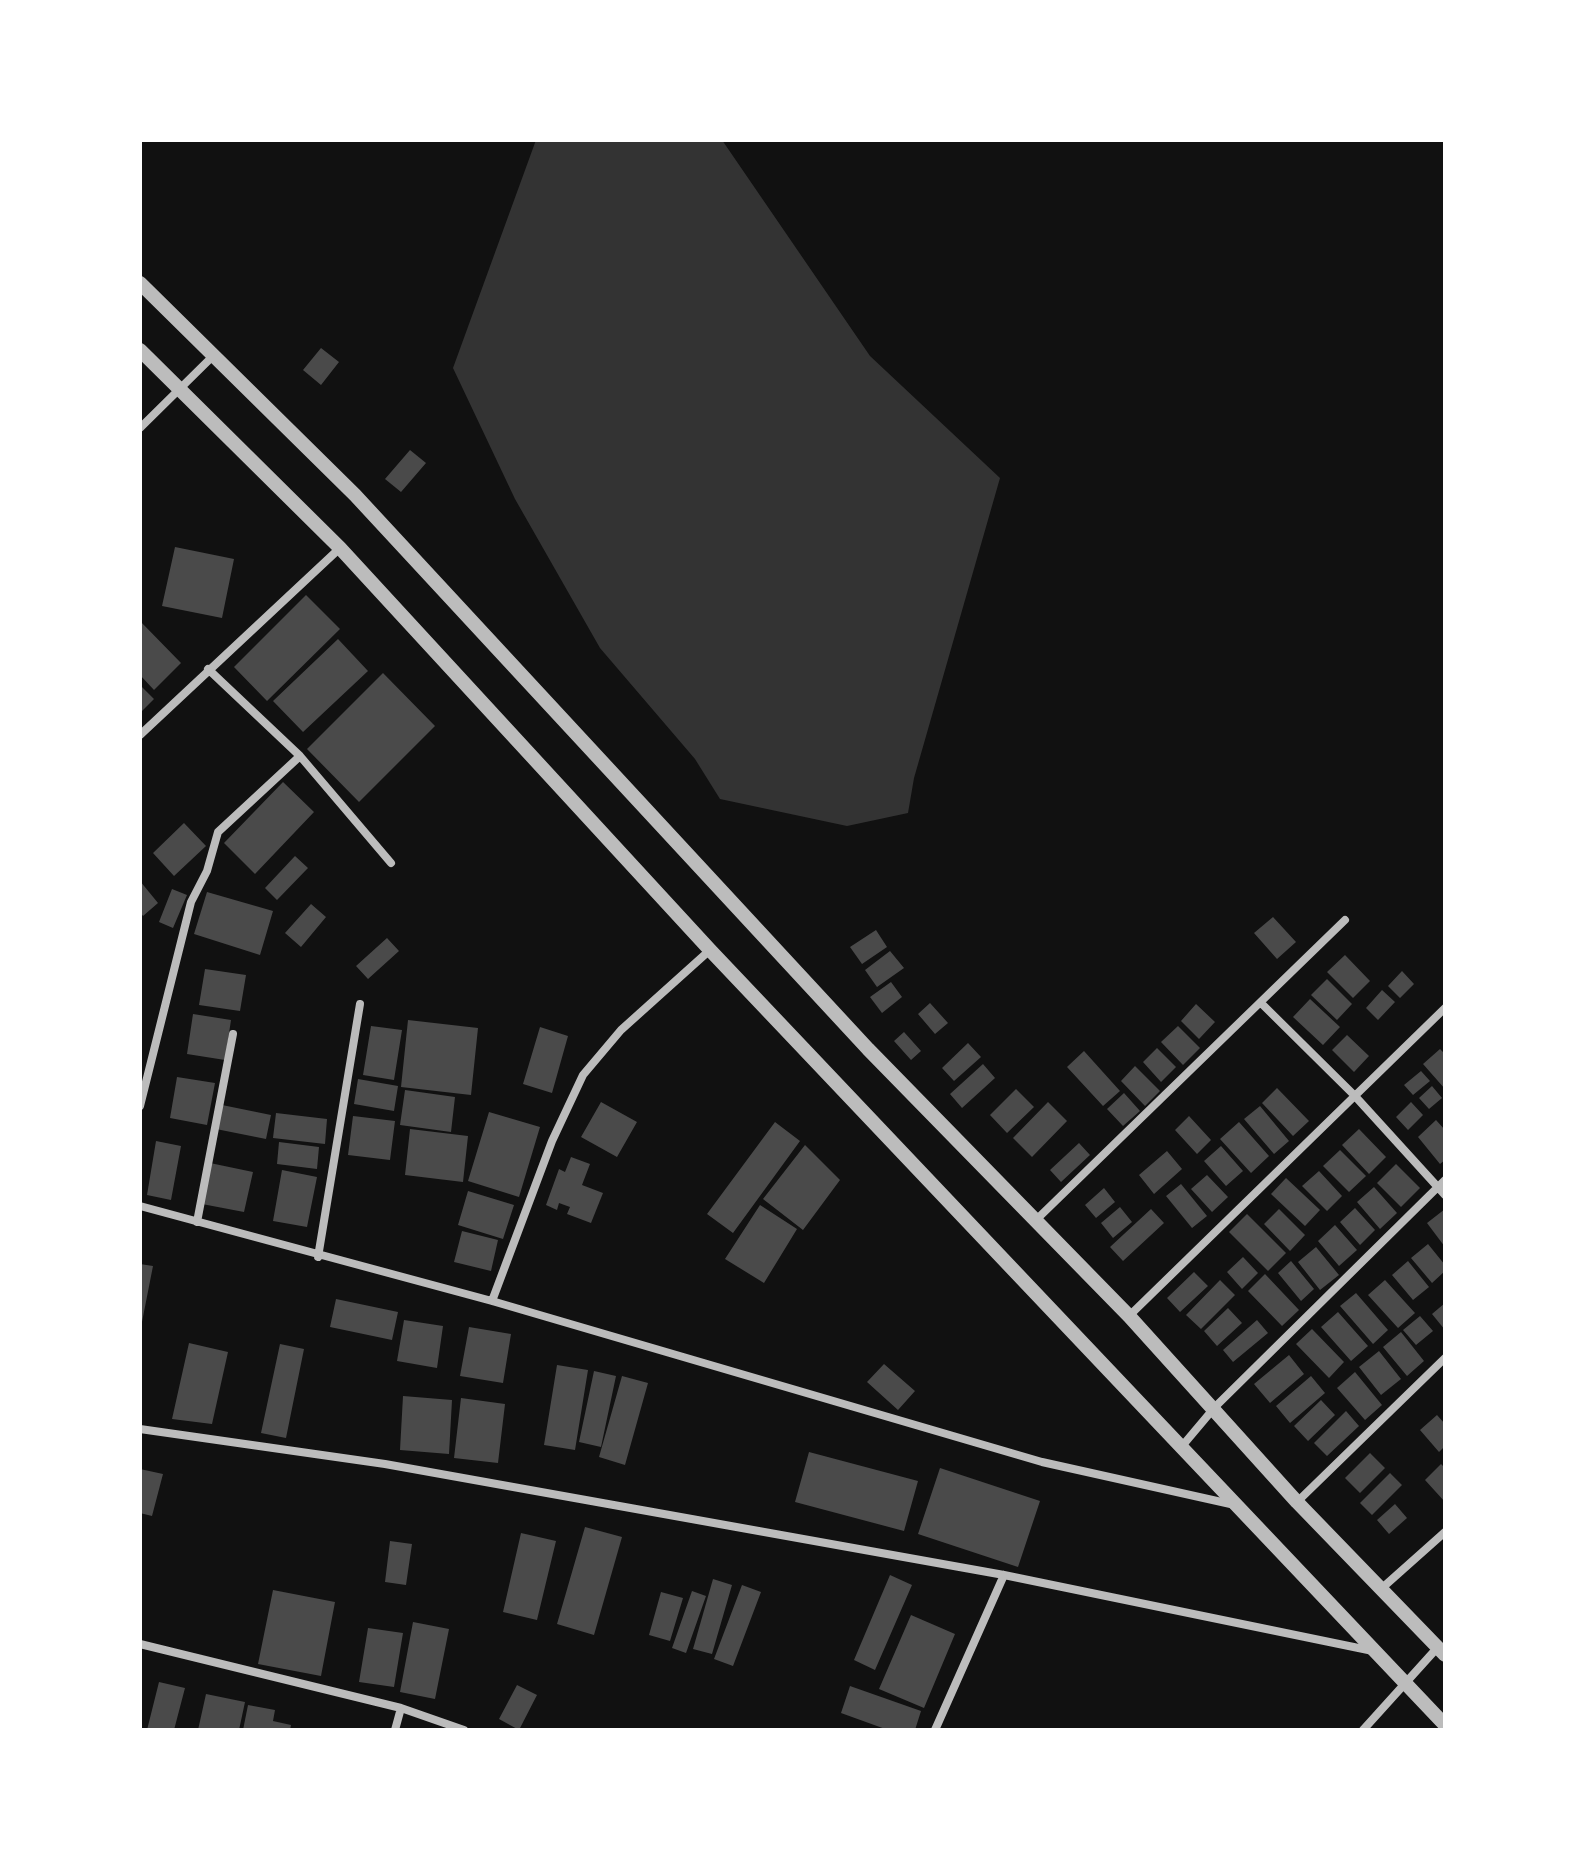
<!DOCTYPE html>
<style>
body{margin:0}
#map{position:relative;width:1585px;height:1870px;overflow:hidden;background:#111;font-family:Jost,sans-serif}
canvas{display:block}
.frame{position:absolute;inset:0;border:142px solid #fff;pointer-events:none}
</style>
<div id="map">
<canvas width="1585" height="1870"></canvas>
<div class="frame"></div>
</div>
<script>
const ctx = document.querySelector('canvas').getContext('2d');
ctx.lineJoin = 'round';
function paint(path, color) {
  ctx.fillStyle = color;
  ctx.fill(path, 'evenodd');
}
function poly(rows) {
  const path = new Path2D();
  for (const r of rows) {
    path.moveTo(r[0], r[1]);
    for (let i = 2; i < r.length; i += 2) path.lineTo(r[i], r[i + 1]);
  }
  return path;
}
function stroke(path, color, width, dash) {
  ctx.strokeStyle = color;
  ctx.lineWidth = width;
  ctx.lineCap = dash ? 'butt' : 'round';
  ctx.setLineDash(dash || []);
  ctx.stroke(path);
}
paint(poly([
 [536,140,722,140,870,356,1000,478,914,778,908,813,847,826,720,799,695,759,600,648,515,499,453,368]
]), '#333');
paint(poly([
 [321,348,339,362,321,385,303,370],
 [410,450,426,463,401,492,385,479],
 [175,547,234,559,222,618,162,606],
 [306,595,340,629,267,701,234,667],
 [140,621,181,663,154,690,140,675],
 [338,639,368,671,303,732,273,701],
 [383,673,435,726,359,802,307,749],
 [140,685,154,699,140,713],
 [283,782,314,812,255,874,224,843],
 [184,823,206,846,174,876,153,853],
 [295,856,308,868,277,900,265,888],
 [140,881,158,903,143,916,140,912],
 [172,889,187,895,173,928,159,922],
 [207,892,273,911,260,955,194,934],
 [311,904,326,917,301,947,285,933],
 [1273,917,1296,942,1277,959,1254,933],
 [876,930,887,947,862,964,850,947],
 [387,938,399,951,368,979,356,966],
 [890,951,904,968,877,987,865,970],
 [1345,955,1370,981,1353,998,1327,972],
 [205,969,246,975,240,1011,199,1005],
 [1402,971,1414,984,1400,998,1388,986],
 [1327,979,1352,1004,1337,1020,1311,995],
 [891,982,902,997,882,1013,870,997],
 [1382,990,1395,1002,1378,1020,1366,1008],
 [1310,999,1340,1027,1323,1045,1293,1017],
 [930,1003,948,1023,935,1034,918,1014],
 [1196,1004,1215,1022,1199,1039,1181,1021],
 [193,1014,231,1020,225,1060,187,1054],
 [408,1020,478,1028,471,1095,401,1087],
 [371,1026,402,1030,394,1080,363,1075],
 [1178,1026,1200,1048,1183,1065,1161,1042],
 [540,1027,568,1036,552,1093,523,1084],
 [904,1032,921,1051,911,1060,894,1041],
 [1347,1035,1369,1056,1354,1072,1332,1050],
 [968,1043,981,1057,954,1081,942,1068],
 [1157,1048,1176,1067,1161,1082,1143,1062],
 [1440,1049,1445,1054,1445,1089,1423,1064],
 [1084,1051,1120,1091,1103,1106,1067,1067],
 [983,1064,995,1078,962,1108,950,1094],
 [1135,1066,1160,1091,1145,1106,1121,1081],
 [1421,1071,1430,1081,1413,1095,1404,1085],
 [177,1077,215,1083,207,1125,170,1118],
 [358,1079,398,1086,394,1111,354,1104],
 [1432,1086,1442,1098,1429,1109,1419,1098],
 [1277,1088,1309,1121,1293,1136,1262,1103],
 [1016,1089,1034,1107,1007,1133,990,1115],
 [405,1090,455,1097,451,1132,400,1125],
 [1124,1093,1140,1111,1123,1126,1107,1109],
 [601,1102,637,1122,617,1157,581,1137],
 [1048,1102,1067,1121,1032,1157,1013,1138],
 [1411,1102,1423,1115,1408,1130,1396,1117],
 [222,1105,271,1115,266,1139,216,1129],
 [1260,1106,1289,1141,1274,1154,1244,1119],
 [489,1112,540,1127,519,1197,468,1181],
 [276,1113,327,1119,325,1144,273,1138],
 [353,1116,395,1121,390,1160,348,1155],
 [1189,1116,1211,1140,1197,1154,1175,1130],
 [1436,1120,1445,1130,1445,1160,1440,1164,1418,1137],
 [775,1122,800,1141,733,1233,707,1214],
 [1239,1122,1269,1156,1251,1173,1220,1139],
 [410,1129,468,1136,463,1182,405,1175],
 [1359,1129,1386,1157,1369,1174,1342,1145],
 [156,1141,181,1146,171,1200,147,1195],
 [279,1142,319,1147,317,1169,277,1164],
 [1079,1143,1090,1155,1061,1182,1050,1170],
 [805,1145,840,1180,803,1230,763,1199],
 [1221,1146,1243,1171,1226,1186,1204,1161],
 [1340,1150,1366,1176,1349,1192,1323,1166],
 [1167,1151,1182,1169,1154,1194,1139,1175],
 [571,1157,590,1164,582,1185,603,1193,591,1223,567,1214,570,1207,559,1203,557,1210,546,1205,559,1169,565,1172],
 [210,1163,253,1172,244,1212,202,1204],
 [1396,1164,1420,1188,1401,1207,1377,1183],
 [282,1170,317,1177,307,1227,273,1221],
 [1319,1171,1342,1196,1327,1211,1302,1186],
 [1207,1175,1228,1197,1212,1212,1191,1189],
 [1286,1178,1320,1210,1305,1226,1271,1194],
 [1181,1184,1207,1216,1192,1228,1166,1196],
 [1374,1187,1397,1213,1380,1229,1357,1202],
 [1104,1188,1115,1202,1096,1218,1085,1205],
 [468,1191,514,1205,503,1239,458,1225],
 [760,1205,797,1229,764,1283,725,1259],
 [1120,1207,1132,1222,1113,1238,1101,1223],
 [1355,1208,1375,1230,1360,1245,1340,1222],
 [1151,1209,1164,1223,1123,1261,1110,1247],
 [1279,1209,1305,1235,1290,1251,1264,1224],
 [1445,1209,1445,1247,1427,1223],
 [1247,1214,1286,1253,1268,1271,1229,1232],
 [1335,1225,1357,1250,1339,1266,1318,1241],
 [462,1231,498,1240,491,1271,454,1262],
 [1428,1244,1445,1265,1445,1271,1432,1283,1411,1258],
 [1316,1247,1339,1275,1320,1290,1298,1262],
 [1243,1257,1258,1273,1242,1289,1227,1272],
 [1291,1261,1314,1289,1301,1301,1278,1273],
 [1408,1261,1429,1287,1413,1300,1392,1275],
 [140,1264,153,1266,141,1327,140,1327],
 [1194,1272,1208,1286,1180,1312,1167,1298],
 [1265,1274,1299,1310,1282,1326,1248,1291],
 [1220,1280,1235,1295,1201,1329,1186,1315],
 [1385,1280,1415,1313,1398,1328,1368,1295],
 [1356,1293,1388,1330,1373,1344,1340,1306],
 [336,1299,398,1312,392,1340,330,1327],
 [1445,1303,1445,1330,1432,1314],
 [1228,1308,1242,1323,1217,1346,1204,1331],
 [1338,1312,1368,1346,1351,1361,1321,1327],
 [1420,1316,1433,1331,1416,1345,1403,1330],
 [404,1320,443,1326,437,1368,397,1361],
 [1257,1320,1268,1333,1233,1362,1223,1350],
 [469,1327,511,1334,503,1383,460,1376],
 [1312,1329,1344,1362,1329,1378,1296,1344],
 [1401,1332,1424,1361,1407,1376,1383,1347],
 [189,1343,228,1352,212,1424,172,1419],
 [280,1344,304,1349,286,1438,261,1433],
 [1379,1351,1401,1379,1381,1395,1359,1367],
 [1289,1355,1304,1374,1270,1403,1254,1384],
 [884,1364,915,1391,898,1410,867,1382],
 [557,1365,588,1370,575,1450,544,1445],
 [594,1371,616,1376,601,1447,579,1442],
 [1355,1372,1382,1405,1365,1420,1337,1388],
 [622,1376,648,1383,625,1465,599,1457],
 [1311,1376,1325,1393,1290,1423,1276,1406],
 [403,1396,452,1400,449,1454,400,1450],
 [461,1398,505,1404,498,1463,454,1458],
 [1321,1400,1335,1415,1308,1441,1294,1426],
 [1346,1411,1359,1426,1327,1456,1314,1443],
 [1437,1415,1445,1424,1445,1446,1439,1452,1420,1430],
 [809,1452,918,1481,904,1531,795,1502],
 [1370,1453,1385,1468,1360,1493,1345,1478],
 [1441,1464,1445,1468,1445,1502,1425,1480],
 [940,1468,1040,1501,1018,1567,918,1534],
 [140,1469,163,1474,152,1516,140,1513],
 [1390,1473,1402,1485,1372,1515,1360,1503],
 [1395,1504,1407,1518,1389,1534,1377,1520],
 [585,1527,622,1537,594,1635,557,1624],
 [521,1533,556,1541,537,1620,503,1612],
 [390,1541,412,1544,406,1585,385,1582],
 [890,1575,912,1585,875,1670,854,1660],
 [713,1579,732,1585,712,1654,693,1649],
 [742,1585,761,1592,733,1666,714,1659],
 [273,1590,335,1602,321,1676,258,1664],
 [692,1591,706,1596,686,1653,672,1648],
 [661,1592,683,1598,670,1641,649,1635],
 [911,1615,955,1634,924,1708,879,1689],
 [413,1622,449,1629,435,1699,400,1692],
 [368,1628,403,1633,394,1687,359,1682],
 [159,1682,185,1688,174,1730,147,1730],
 [517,1685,537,1695,519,1730,499,1719],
 [850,1686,921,1711,915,1730,888,1730,841,1713],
 [206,1694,245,1702,239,1730,198,1730],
 [248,1705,275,1710,273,1721,291,1725,290,1730,243,1730]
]), '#4a4a4a');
stroke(poly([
 [140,428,214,355],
 [208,669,300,756,391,863],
 [140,735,340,548],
 [1261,1003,1354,1095,1445,1195],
 [140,1106,191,902,207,871,218,832,300,756],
 [140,1206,492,1301,1042,1462,1235,1505],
 [1036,1220,1345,920],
 [197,1222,233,1034],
 [318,1257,360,1004],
 [492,1301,552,1141,583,1075,621,1030,710,950],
 [1129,1316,1445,1008],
 [140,1429,385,1464,1004,1575,1373,1651],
 [1183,1445,1215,1407,1445,1180],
 [1297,1502,1445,1358],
 [1381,1589,1445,1532],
 [140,1644,401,1708,464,1730],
 [395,1730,401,1708],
 [935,1730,1004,1575],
 [1363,1730,1438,1647]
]), '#bcbcbc', 8);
stroke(poly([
 [140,283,355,495,868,1049,1129,1316,1297,1502,1445,1655],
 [140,350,340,548,710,950,1445,1725]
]), '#bcbcbc', 14);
</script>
